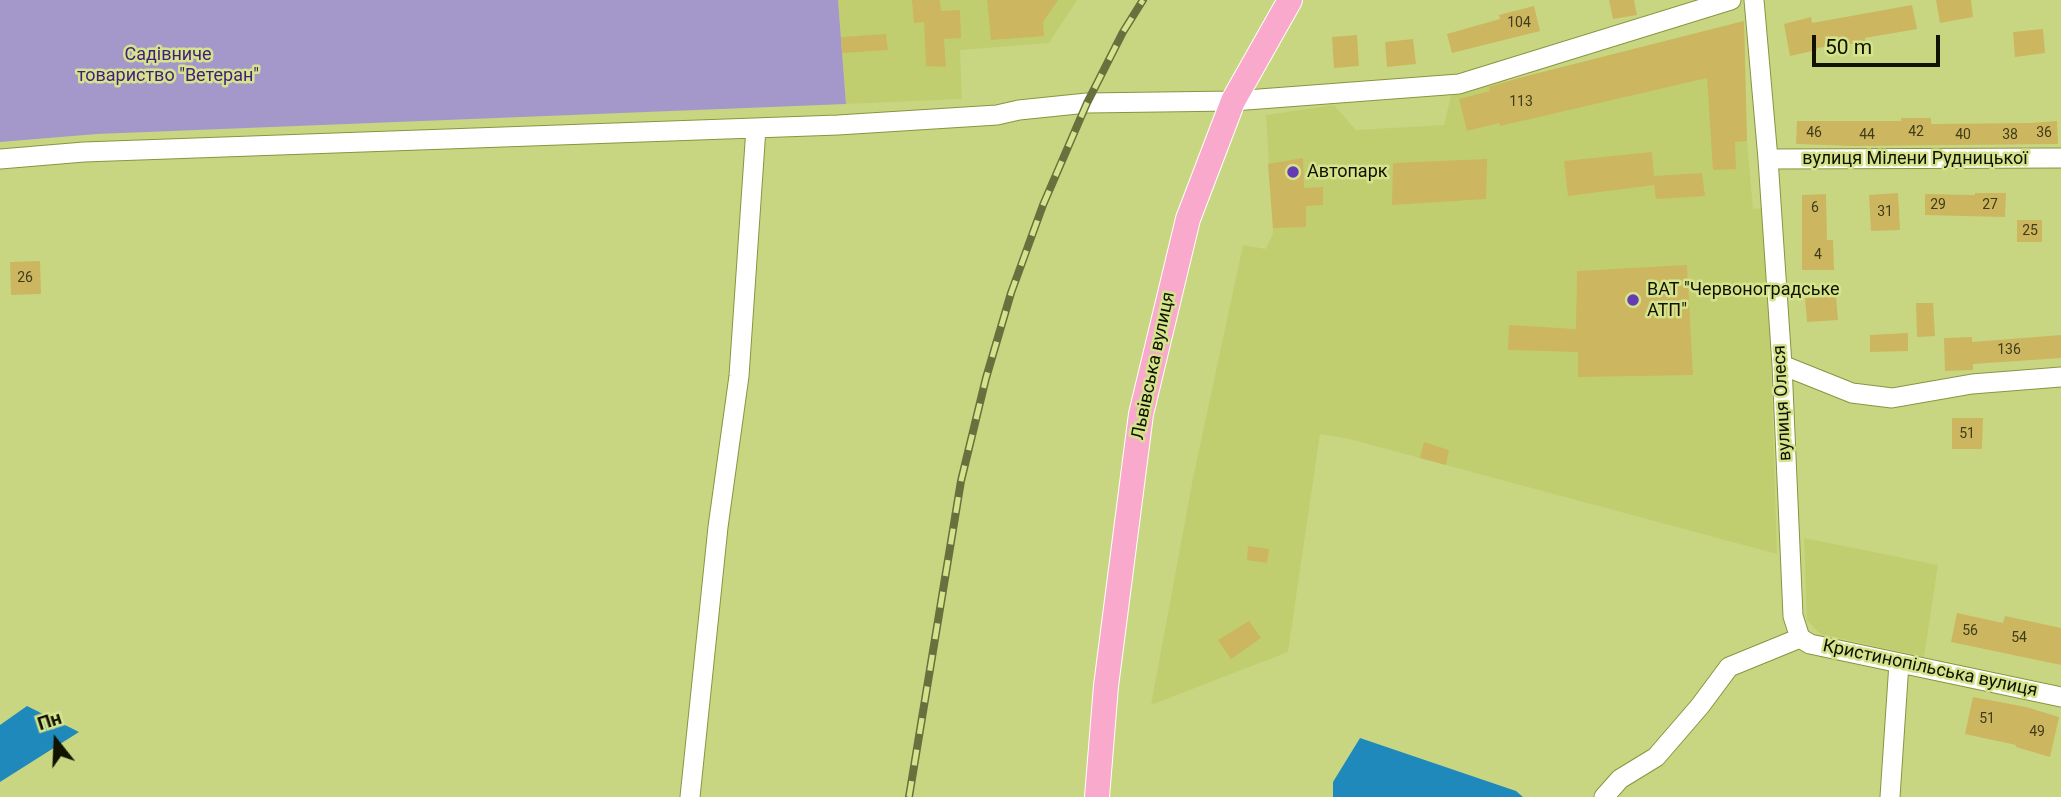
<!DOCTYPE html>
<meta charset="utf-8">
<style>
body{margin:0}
#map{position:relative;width:2061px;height:797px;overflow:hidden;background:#c9d681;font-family:Roboto,sans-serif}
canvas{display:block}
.north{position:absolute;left:21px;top:706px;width:70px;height:70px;-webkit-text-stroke:5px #d6e38d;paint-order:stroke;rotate:342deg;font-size:19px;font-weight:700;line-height:28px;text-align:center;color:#111300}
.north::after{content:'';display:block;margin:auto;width:24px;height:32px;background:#111300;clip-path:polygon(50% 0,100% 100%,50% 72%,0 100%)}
.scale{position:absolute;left:1812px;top:35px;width:128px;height:32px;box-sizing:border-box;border:4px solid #111300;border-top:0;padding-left:9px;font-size:21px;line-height:24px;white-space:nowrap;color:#111300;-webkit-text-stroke:5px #d6e38d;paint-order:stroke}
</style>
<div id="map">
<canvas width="2061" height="797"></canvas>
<div class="north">Пн</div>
<div class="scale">50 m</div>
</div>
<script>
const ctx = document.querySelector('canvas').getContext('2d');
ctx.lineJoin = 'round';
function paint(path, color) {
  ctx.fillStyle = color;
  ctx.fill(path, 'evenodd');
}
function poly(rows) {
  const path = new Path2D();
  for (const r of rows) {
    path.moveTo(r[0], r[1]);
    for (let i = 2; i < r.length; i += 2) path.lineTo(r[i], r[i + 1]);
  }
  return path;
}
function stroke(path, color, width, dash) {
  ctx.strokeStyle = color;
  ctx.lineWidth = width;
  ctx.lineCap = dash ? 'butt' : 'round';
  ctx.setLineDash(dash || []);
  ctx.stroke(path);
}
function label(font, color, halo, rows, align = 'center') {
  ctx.font = font + ' Roboto,sans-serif';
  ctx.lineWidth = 5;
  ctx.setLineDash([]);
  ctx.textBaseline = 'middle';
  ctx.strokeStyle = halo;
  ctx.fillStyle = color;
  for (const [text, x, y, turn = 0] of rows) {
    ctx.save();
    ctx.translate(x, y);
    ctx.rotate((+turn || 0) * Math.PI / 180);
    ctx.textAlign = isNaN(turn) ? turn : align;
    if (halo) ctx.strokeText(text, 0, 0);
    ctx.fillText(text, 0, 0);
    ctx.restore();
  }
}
paint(poly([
 [838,0,1077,0,1049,43,960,50,962,99,846,104],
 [1744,21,1747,141,1753,209,1766,208,1777,554,1349,439,1320,434,1288,652,1151,705,1193,478,1243,245,1266,249,1273,233,1266,115,1334,105,1356,130,1444,125,1451,95],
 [1804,538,1938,565,1924,657,1820,634,1807,620]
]), '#c1ce70');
paint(poly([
 [0,0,838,0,846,104,97,134,0,142]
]), '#a498ca');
paint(poly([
 [27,706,79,732,0,782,0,725],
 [1360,738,1516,791,1523,797,1333,797,1333,782]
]), '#1f89bb');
paint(poly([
 [912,0,940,0,941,11,960,10,961,38,944,39,946,67,926,66,924,22,914,23],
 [987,0,1058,0,1043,22,1044,36,991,40],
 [1609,0,1634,0,1637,15,1613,19],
 [1936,0,1971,0,1973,17,1940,23],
 [1912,5,1917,29,1865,38,1866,42,1817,48,1817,50,1790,56,1784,24,1811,17,1812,23],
 [1534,6,1540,31,1452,53,1447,34,1500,19,1499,15],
 [1744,21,1747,141,1735,142,1736,169,1713,170,1707,78,1500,126,1499,123,1467,131,1459,99,1490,91,1489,87,1523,77],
 [2043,29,2045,53,2015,57,2013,32],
 [886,34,888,50,842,53,841,37],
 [1357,35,1359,66,1334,68,1332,37],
 [1413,39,1416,64,1387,67,1385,42],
 [1901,118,1931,118,1931,124,2030,123,2057,121,2058,144,1854,146,1796,144,1797,121,1901,121],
 [1652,152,1654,176,1702,173,1705,196,1656,199,1654,185,1568,196,1564,161],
 [1303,158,1304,188,1323,187,1323,205,1306,206,1306,227,1273,228,1268,164],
 [1487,159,1486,199,1392,205,1393,163],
 [1898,193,1900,230,1871,231,1869,195],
 [1975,193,2006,193,2005,217,1925,215,1925,194,1975,195],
 [1826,194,1827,240,1833,240,1834,270,1802,270,1802,195],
 [2017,220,2042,220,2042,242,2017,242],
 [40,261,41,294,11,295,10,262],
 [1687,265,1693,375,1578,377,1578,352,1508,350,1509,325,1576,329,1577,271],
 [1836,296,1838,320,1807,322,1805,298],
 [1916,303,1933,303,1935,336,1917,337],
 [1908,333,1908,351,1870,352,1870,335],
 [2061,335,2061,358,1973,364,1973,370,1945,371,1944,338,1972,337,1972,342],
 [1952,418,1983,418,1982,449,1952,449],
 [1424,442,1449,450,1446,465,1420,458],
 [1248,546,1269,549,1267,563,1247,560],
 [1957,613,2003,623,2005,616,2061,628,2061,665,1951,642],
 [1249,621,1261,638,1231,659,1218,640],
 [1973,697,2026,707,2059,717,2050,757,2016,747,2016,745,1965,734]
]), '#ccb660');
const minor = poly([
 [1754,0,1768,159,1782,365,1793,616,1800,638],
 [0,159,84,152,838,125,997,115,1019,110,1087,103,1233,101,1459,84,1731,0],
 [1768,159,2061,158],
 [1782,365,1852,393,1892,398,1972,384,2061,377],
 [1800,638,1810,644,2061,697],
 [690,797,718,527,739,376,756,128],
 [1604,797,1620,779,1656,757,1700,706,1729,667,1800,638],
 [1890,797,1899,663]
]);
const major = poly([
 [1097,797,1106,686,1141,414,1188,219,1233,101,1290,0]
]);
stroke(minor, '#8a9440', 21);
stroke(major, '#fff', 26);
stroke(minor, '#fff', 19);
stroke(major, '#f9a9cb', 24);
const rail = poly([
 [909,797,961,481,986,378,1011,293,1043,205,1087,103,1123,32,1143,0]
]);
stroke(rail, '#68703d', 8);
stroke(rail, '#d6e38d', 5, [16]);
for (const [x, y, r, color] of [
 [1293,172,7,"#663ab2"],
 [1633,300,7,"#663ab2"]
]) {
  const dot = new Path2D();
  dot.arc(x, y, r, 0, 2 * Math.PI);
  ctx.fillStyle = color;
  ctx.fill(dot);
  stroke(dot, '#d6e38d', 2.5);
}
label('14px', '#403c18', null, [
 ["104",1519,23],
 ["113",1521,102],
 ["42",1916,132],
 ["46",1814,133],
 ["36",2044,133],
 ["44",1867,135],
 ["40",1963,135],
 ["38",2010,135],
 ["29",1938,205],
 ["27",1990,205],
 ["6",1815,208],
 ["31",1885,212],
 ["25",2030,231],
 ["4",1818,255],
 ["26",25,278],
 ["136",2009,350],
 ["51",1967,434],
 ["56",1970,631],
 ["54",2019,638],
 ["51",1987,719],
 ["49",2037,732]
]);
label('18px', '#421d7b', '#d6e38d', [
 ["Садівниче",168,55],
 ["товариство \"Ветеран\"",168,76]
]);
label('18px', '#111300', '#d6e38d', [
 ["вулиця Мілени Рудницької",1915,159],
 ["Львівська вулиця",1154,366,-78],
 ["вулиця Олеся",1783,403,-93],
 ["Кристинопільська вулиця",1930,669,12]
]);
label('18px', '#111300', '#d6e38d', [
 ["Автопарк",1307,172],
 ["ВАТ \"Червоноградське",1647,290],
 ["АТП\"",1647,311]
], 'left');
</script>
